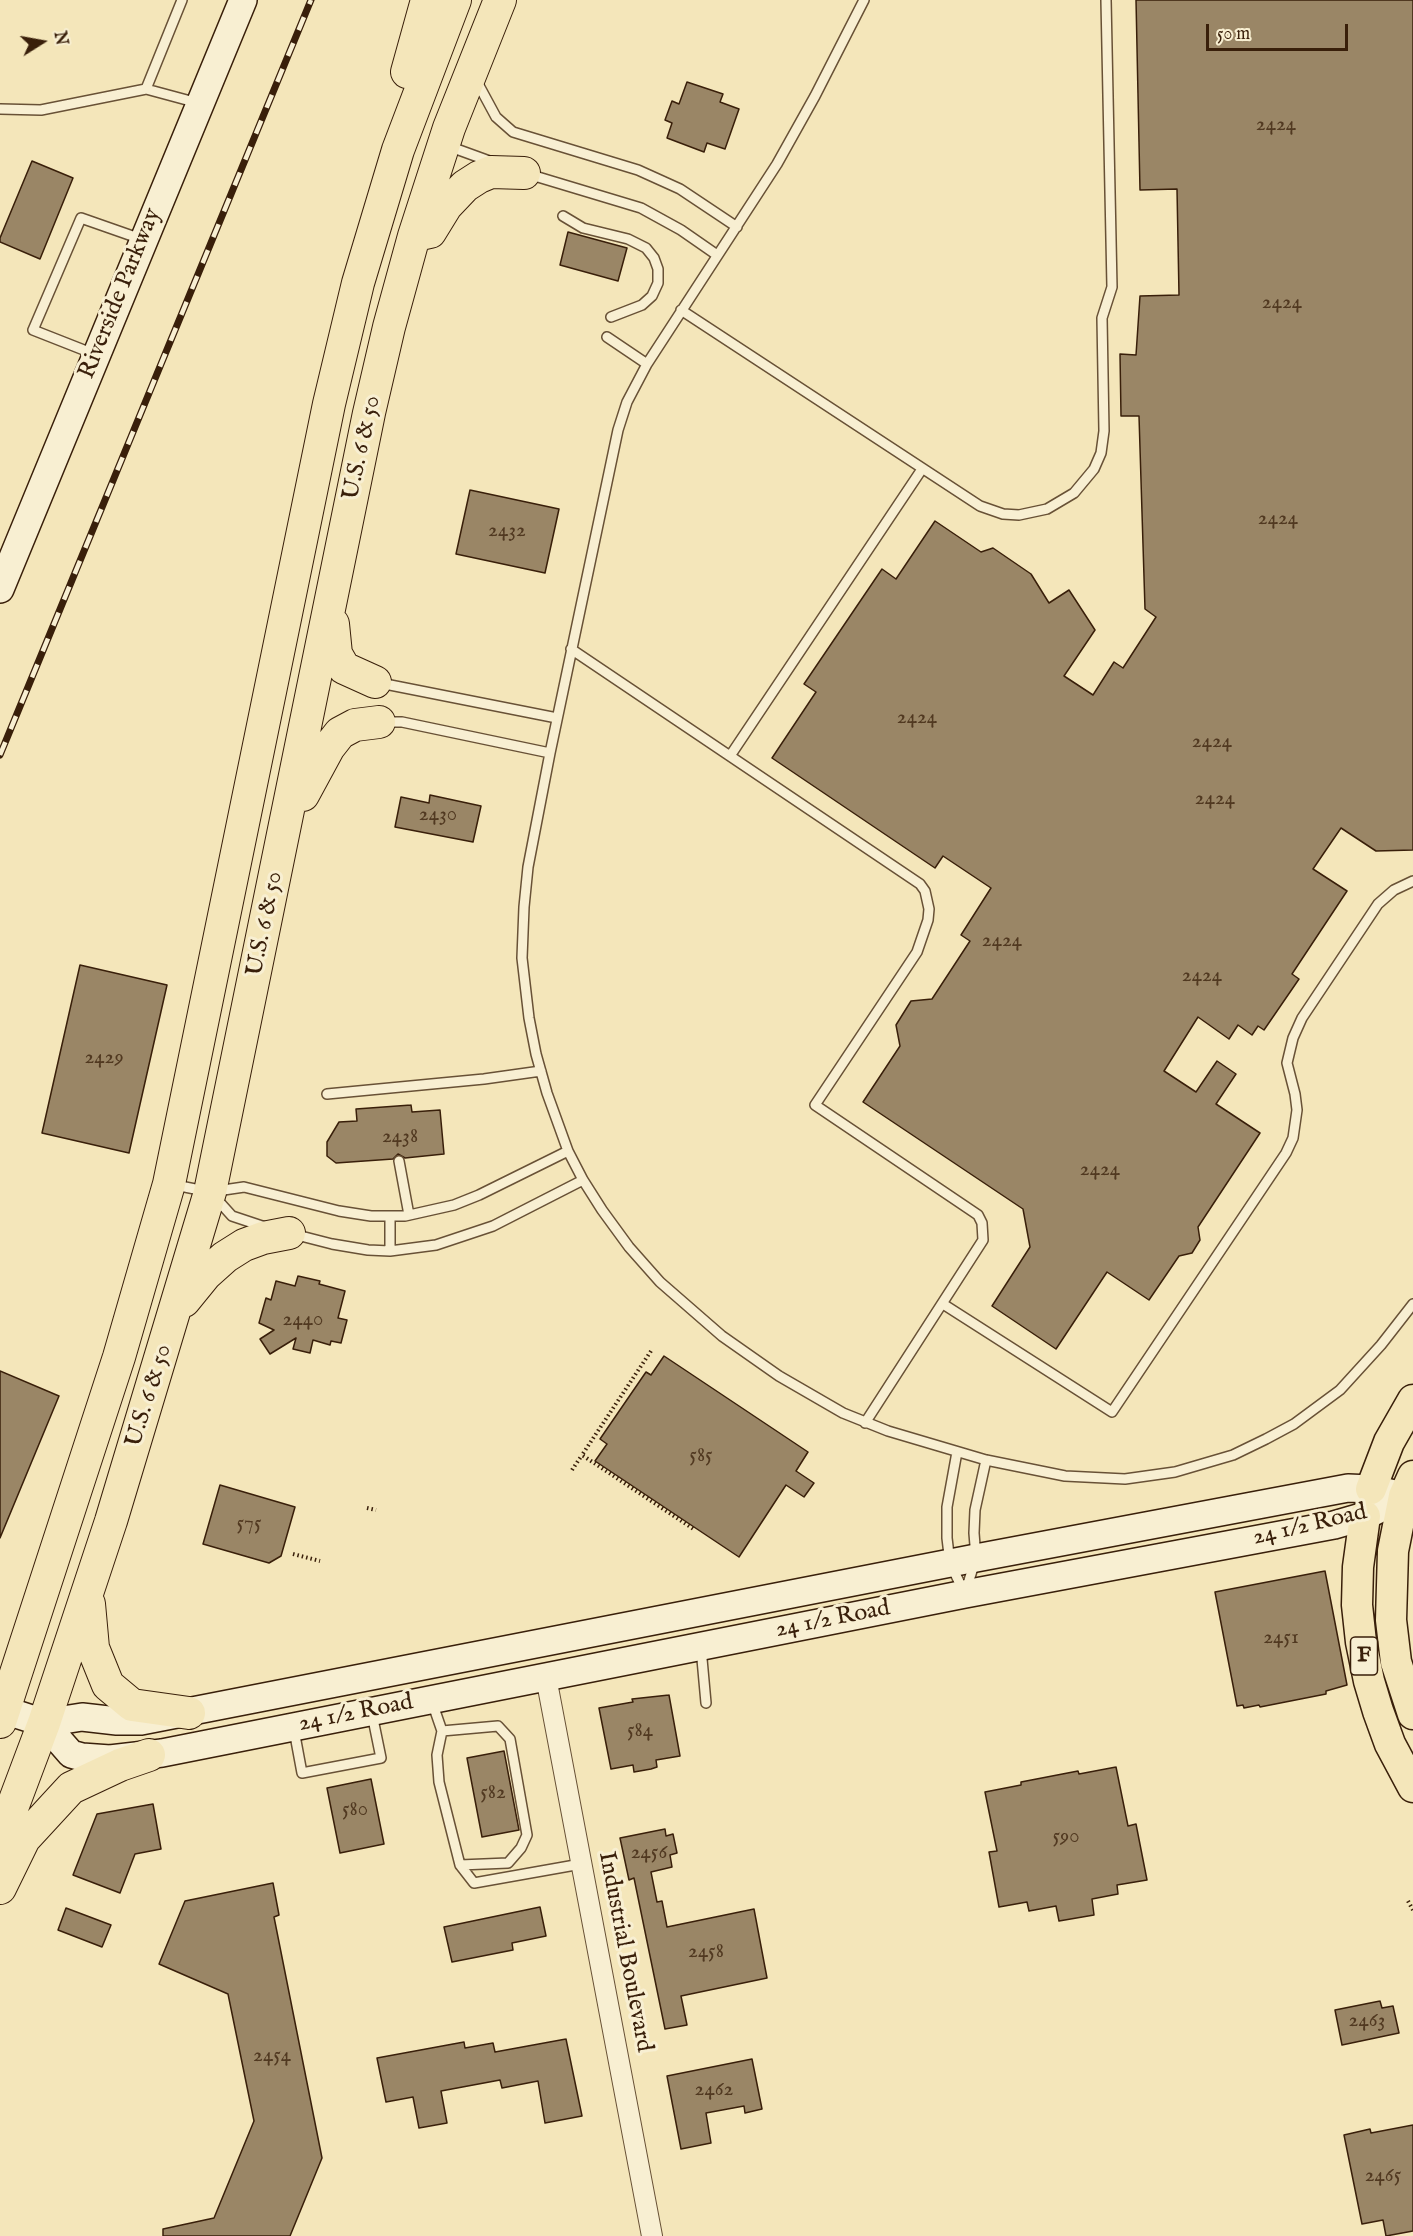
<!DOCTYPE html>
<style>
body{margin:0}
#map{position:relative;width:1413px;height:2236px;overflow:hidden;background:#f4e6ba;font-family:"IM FELL English",serif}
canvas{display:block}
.north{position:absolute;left:12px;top:12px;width:60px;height:60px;-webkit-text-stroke:4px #f8efd2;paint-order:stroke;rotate:79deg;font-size:16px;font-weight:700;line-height:24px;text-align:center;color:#391f0a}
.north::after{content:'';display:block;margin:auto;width:21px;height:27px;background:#391f0a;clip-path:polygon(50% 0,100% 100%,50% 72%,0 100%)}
.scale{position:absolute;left:1206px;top:24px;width:142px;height:27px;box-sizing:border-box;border:3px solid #391f0a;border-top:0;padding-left:8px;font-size:18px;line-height:21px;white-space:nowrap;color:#391f0a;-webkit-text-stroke:4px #f8efd2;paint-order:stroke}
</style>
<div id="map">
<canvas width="1413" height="2236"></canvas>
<div class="north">N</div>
<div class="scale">50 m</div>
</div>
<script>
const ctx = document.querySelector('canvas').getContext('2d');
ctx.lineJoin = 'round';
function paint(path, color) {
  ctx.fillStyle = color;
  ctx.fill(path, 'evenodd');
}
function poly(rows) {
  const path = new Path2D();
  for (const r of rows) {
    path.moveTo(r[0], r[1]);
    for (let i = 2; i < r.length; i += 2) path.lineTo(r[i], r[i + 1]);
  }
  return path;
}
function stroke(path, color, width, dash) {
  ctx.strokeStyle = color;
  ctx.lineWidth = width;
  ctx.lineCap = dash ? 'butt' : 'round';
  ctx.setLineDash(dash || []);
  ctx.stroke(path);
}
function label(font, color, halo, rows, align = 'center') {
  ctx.font = font + ' "IM FELL English",serif';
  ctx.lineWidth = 6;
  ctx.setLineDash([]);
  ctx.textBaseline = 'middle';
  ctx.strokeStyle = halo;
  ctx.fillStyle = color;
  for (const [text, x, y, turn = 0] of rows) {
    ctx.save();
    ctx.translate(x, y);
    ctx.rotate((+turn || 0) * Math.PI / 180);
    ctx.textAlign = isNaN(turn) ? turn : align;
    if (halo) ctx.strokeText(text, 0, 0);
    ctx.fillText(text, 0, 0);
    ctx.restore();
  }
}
const building = poly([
 [1136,0,1413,0,1413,850,1376,851,1341,828,1313,869,1347,891,1292,974,1299,979,1264,1030,1258,1026,1252,1035,1238,1025,1229,1039,1198,1017,1164,1071,1196,1092,1217,1061,1236,1074,1216,1104,1260,1133,1198,1227,1200,1240,1192,1253,1179,1256,1149,1300,1107,1272,1056,1349,992,1306,1030,1247,1023,1209,863,1102,900,1046,896,1025,911,1001,932,999,970,941,961,935,991,888,943,856,935,868,772,758,816,692,804,684,882,569,896,579,935,521,981,552,993,548,1031,574,1049,603,1069,590,1095,630,1064,676,1093,695,1114,662,1123,668,1156,617,1145,609,1139,416,1121,416,1120,354,1136,355,1140,296,1179,295,1177,189,1140,190,1136,0],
 [687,82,723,94,720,102,739,109,725,149,707,143,704,152,667,138,672,123,665,120,672,101,679,104,687,82],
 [32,161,73,178,40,259,0,242,0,238,32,161],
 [568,232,627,248,618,281,560,265,568,232],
 [470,490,559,509,545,573,456,554,470,490],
 [430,795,481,806,473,842,395,827,401,797,429,803,430,795],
 [80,965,167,985,129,1153,42,1133,80,965],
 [411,1105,412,1112,440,1110,444,1154,405,1158,398,1154,393,1159,336,1163,327,1156,327,1142,339,1122,357,1121,356,1109,411,1105],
 [298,1276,320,1281,319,1284,345,1291,338,1318,347,1320,341,1343,331,1341,330,1345,313,1340,310,1353,293,1349,296,1338,270,1354,260,1339,274,1330,259,1323,266,1298,271,1300,276,1281,295,1286,298,1276],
 [664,1356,808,1452,796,1471,814,1483,804,1497,786,1485,739,1557,595,1461,607,1444,600,1439,646,1372,651,1375,664,1356],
 [0,1371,59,1396,0,1538,0,1371],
 [220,1485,295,1507,281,1556,269,1563,203,1544,220,1485],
 [1325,1571,1347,1685,1326,1691,1326,1694,1260,1707,1259,1705,1244,1708,1243,1705,1237,1706,1215,1592,1325,1571],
 [669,1695,680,1756,656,1760,657,1767,651,1769,634,1772,633,1765,611,1769,599,1708,633,1702,632,1699,669,1695],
 [504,1751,519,1830,482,1837,467,1758,504,1751],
 [1116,1767,1128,1826,1136,1824,1147,1880,1117,1885,1118,1894,1092,1899,1094,1915,1059,1921,1056,1906,1029,1911,1027,1902,999,1907,989,1852,997,1851,985,1792,1021,1785,1021,1782,1078,1771,1079,1774,1116,1767],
 [371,1779,384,1844,340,1853,327,1788,371,1779],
 [153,1804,161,1849,135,1854,120,1893,73,1875,97,1814,153,1804],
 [665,1829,666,1836,673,1834,677,1853,670,1855,672,1867,651,1872,657,1902,662,1901,667,1927,754,1909,767,1978,681,1996,687,2025,665,2029,634,1878,629,1880,620,1838,665,1829],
 [273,1883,279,1915,274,1917,322,2158,290,2236,163,2236,163,2229,214,2218,254,2121,228,1994,159,1964,185,1901,273,1883],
 [540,1907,546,1936,512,1943,513,1950,452,1962,444,1927,540,1907],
 [66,1908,111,1925,102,1947,58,1930,66,1908],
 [1380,2001,1382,2008,1393,2006,1399,2033,1342,2045,1335,2010,1380,2001],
 [566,2039,582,2116,545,2123,538,2081,502,2088,500,2080,441,2091,447,2123,419,2128,413,2097,386,2102,377,2058,464,2042,465,2048,493,2043,495,2052,566,2039],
 [752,2059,762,2109,745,2113,744,2106,706,2113,711,2143,681,2149,667,2076,752,2059],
 [1413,2125,1413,2231,1386,2236,1383,2220,1362,2224,1344,2135,1370,2129,1371,2133,1413,2125]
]);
paint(building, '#9a8666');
stroke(building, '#391f0a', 1.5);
const service = poly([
 [864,0,815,96,777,164,647,364,627,402,618,430,550,753,528,867,524,907,522,958,529,1018,536,1054,547,1093,568,1151,583,1180,602,1210,629,1247,660,1282,722,1336,779,1376,843,1413,888,1431,986,1460,1065,1476,1125,1479,1175,1472,1233,1455,1266,1439,1294,1424,1340,1390,1381,1345,1413,1304],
 [476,80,496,117,513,132,638,170,680,189,737,227],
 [146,89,182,0],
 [0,109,41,110,146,89,198,103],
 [448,146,492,162],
 [528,174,641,208,681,230,717,255],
 [563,216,583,228,628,239,646,248,654,258,658,269,658,283,652,296,642,305,611,317],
 [681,310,980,506,1003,514,1019,515,1047,509,1074,493,1094,469,1101,453,1104,431,1102,318,1112,287,1106,0],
 [607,337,647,364],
 [94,354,33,330,81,218,141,239],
 [571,649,920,884,925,891,929,909,928,920,917,952,815,1105,978,1215,982,1223,983,1240,865,1423],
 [380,683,557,718],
 [384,722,402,722,550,753],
 [730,756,922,469],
 [327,1094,484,1079,541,1071],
 [399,1161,409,1215],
 [175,1185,210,1192,244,1187,339,1211,371,1216,405,1216,454,1205,479,1195,568,1151],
 [214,1196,232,1216,265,1227],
 [390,1217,390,1251],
 [293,1234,332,1244,368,1250,390,1251,436,1245,493,1226,583,1180],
 [943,1304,1112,1412,1286,1153,1293,1138,1297,1110,1295,1094,1287,1063,1293,1038,1302,1018,1378,904,1394,890,1413,881],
 [957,1452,947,1507,947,1538,950,1563,964,1592],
 [966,1590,976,1558,974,1533,975,1510,986,1460],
 [701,1648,706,1703],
 [432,1702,442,1731,437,1755,439,1782,460,1865,508,1863,521,1848,527,1835,510,1739,498,1726,442,1731],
 [294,1730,302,1773,381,1758,372,1714],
 [460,1865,474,1883,581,1864]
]);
const minor = poly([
 [546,1677,652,2236]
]);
const secondary = poly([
 [0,589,243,0],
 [4,1710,44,1723,82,1717,117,1721,141,1721,976,1558,1348,1488,1371,1489,1404,1496],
 [44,1723,71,1754,82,1757,110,1759,162,1753,965,1594,1334,1525,1365,1516,1383,1507]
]);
const primary = poly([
 [1413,1476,1404,1496,1393,1551,1391,1620,1396,1662,1413,1714],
 [1371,1489,1389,1442,1413,1400],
 [1365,1516,1358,1567,1357,1605,1361,1642,1369,1681,1378,1711,1390,1744,1413,1787]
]);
const trunk = poly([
 [407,72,427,0],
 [421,234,430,232,446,206,465,186,479,177,491,172,524,173],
 [333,624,336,654,344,668,375,682],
 [303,795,329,747,340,733,355,725,379,722],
 [184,1301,206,1274,225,1257,244,1245,263,1238,289,1233],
 [89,1604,93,1648,108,1685,132,1705,189,1713],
 [0,1722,119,1357,169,1184,329,404,358,283,398,150,455,0],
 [0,1840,44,1723,111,1521,210,1192,369,413,389,327,414,236,449,128,500,0],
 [0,1888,24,1839,71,1788,120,1765,149,1755]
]);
stroke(service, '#685136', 12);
stroke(minor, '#685136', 22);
stroke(secondary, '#391f0a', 30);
stroke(primary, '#391f0a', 33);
stroke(trunk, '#391f0a', 34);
stroke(poly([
 [651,1351,582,1455,695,1530],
 [572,1470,582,1455],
 [367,1508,376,1510],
 [293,1554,320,1561],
 [1408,1901,1413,1910]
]), '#391f0a', 4, [1.5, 3]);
stroke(service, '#f8efd2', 9);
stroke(minor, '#f8efd2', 20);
stroke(secondary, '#f8efd2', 27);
stroke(primary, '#f4e6ba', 30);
stroke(trunk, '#f4e6ba', 32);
const rail = poly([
 [0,755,311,0]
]);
stroke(rail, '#391f0a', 7);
stroke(rail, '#f8efd2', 4.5, [14]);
label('21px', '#513921', null, [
 ["2424",1276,126],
 ["2424",1282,304],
 ["2424",1278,520],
 ["2432",507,532],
 ["2424",917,719],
 ["2424",1212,743],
 ["2424",1215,800],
 ["2430",438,816],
 ["2424",1002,942],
 ["2424",1202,977],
 ["2429",104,1059],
 ["2438",400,1138],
 ["2424",1100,1171],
 ["2440",303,1321],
 ["585",701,1457],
 ["575",249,1525],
 ["2451",1281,1639],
 ["584",640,1732],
 ["582",493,1794],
 ["580",355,1811],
 ["590",1066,1838],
 ["2456",649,1854],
 ["2458",706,1953],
 ["2463",1367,2022],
 ["2454",272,2057],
 ["2462",714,2091],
 ["2465",1383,2177]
]);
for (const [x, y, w] of [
 [1364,1656,27]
]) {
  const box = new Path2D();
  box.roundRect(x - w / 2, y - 19, w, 38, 4.5);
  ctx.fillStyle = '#f8efd2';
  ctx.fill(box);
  stroke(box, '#391f0a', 1.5);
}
label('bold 22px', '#391f0a', null, [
 ["F",1364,1656]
]);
label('24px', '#391f0a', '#f8efd2', [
 ["Riverside Parkway",121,294,-68],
 ["U.S. 6 & 50",363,448,-78],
 ["U.S. 6 & 50",266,924,-79],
 ["U.S. 6 & 50",150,1396,-73],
 ["24 1/2 Road",1310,1526,-13],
 ["24 1/2 Road",833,1620,-11],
 ["24 1/2 Road",356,1714,-11],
 ["Industrial Boulevard",624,1952,79]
]);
</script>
